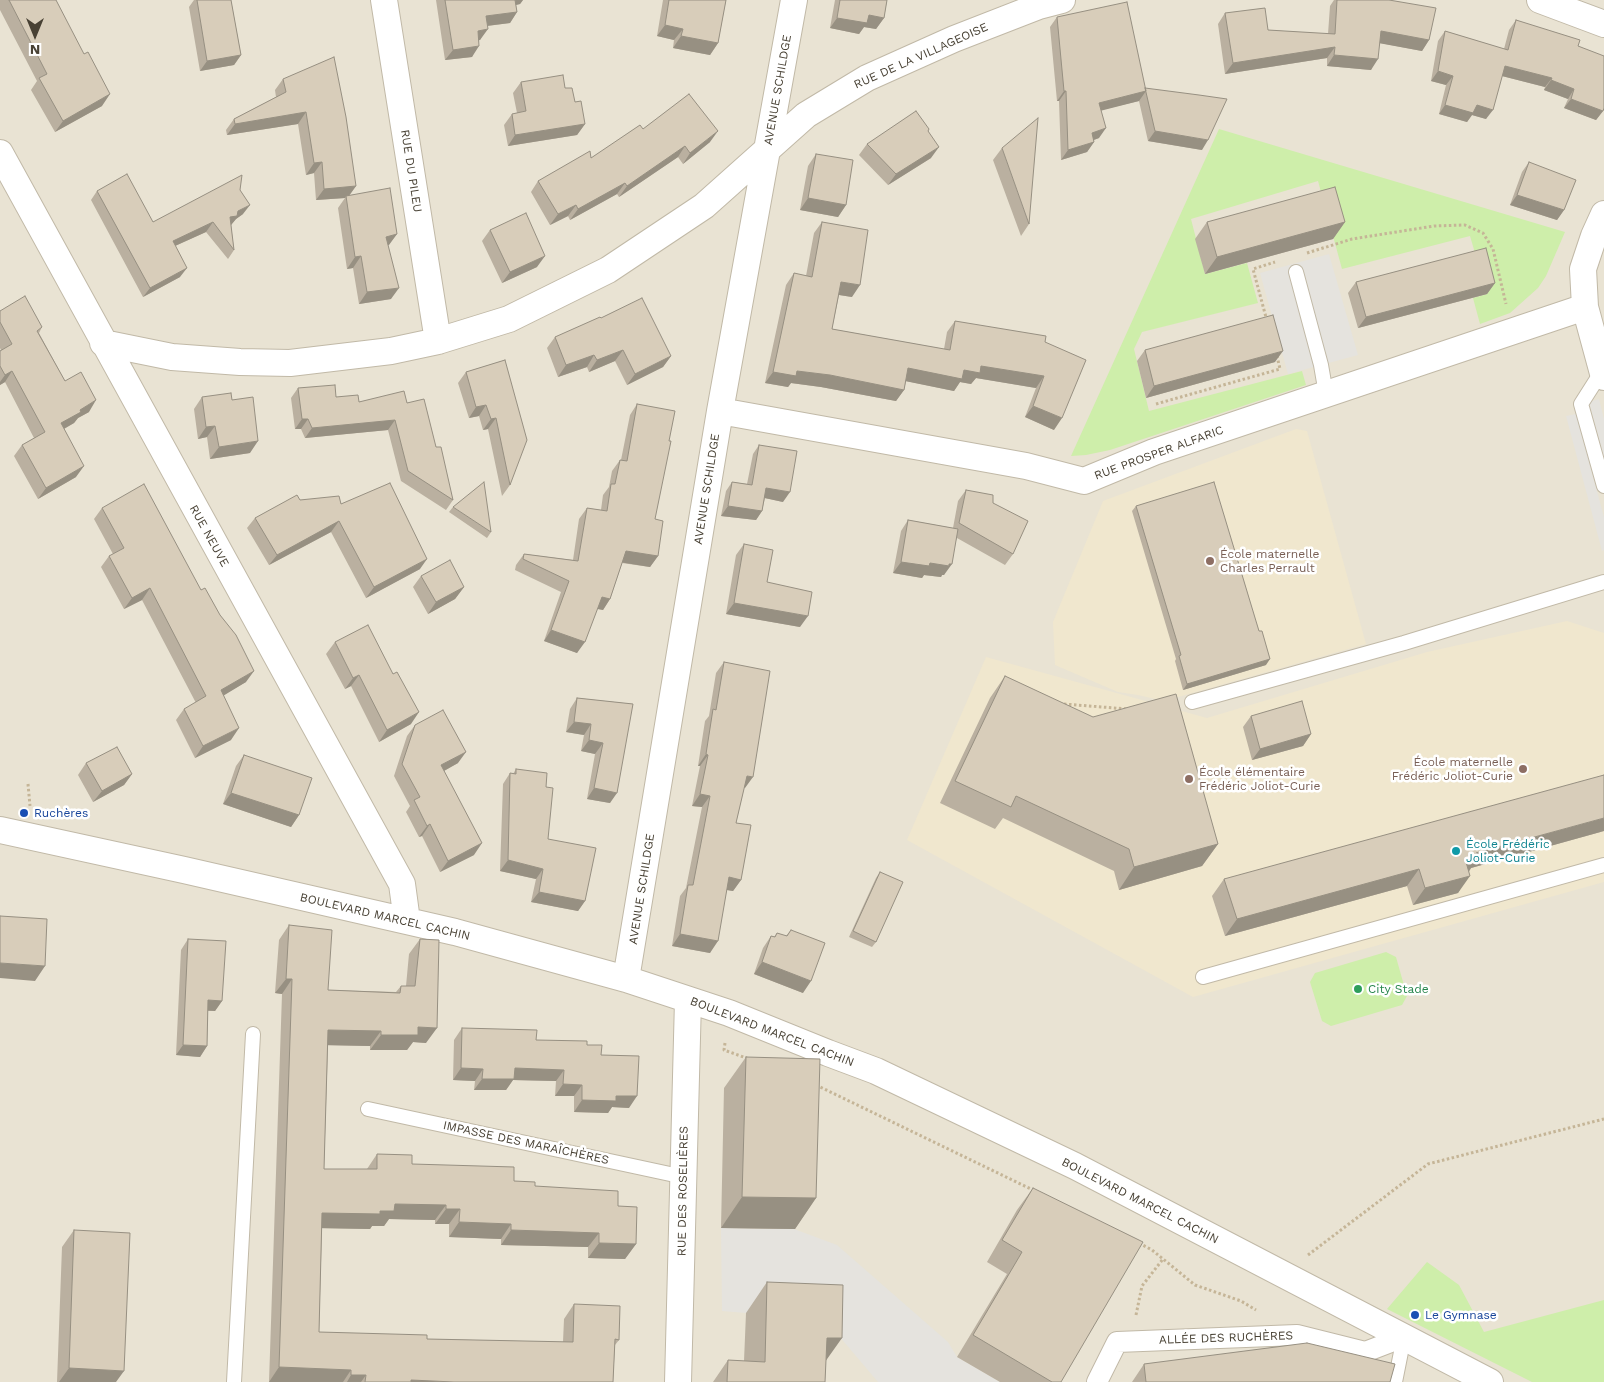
<!DOCTYPE html>
<meta charset="utf-8">
<style>
body{margin:0}
#map{position:relative;width:1604px;height:1382px;overflow:hidden;background:#f5f1e6;font-family:"Work Sans",sans-serif}
canvas{display:block}
.north{position:absolute;left:10px;top:10px;width:50px;height:50px;-webkit-text-stroke:4px #fff;paint-order:stroke;rotate:180deg;font-size:14px;font-weight:700;line-height:20px;text-align:center;color:#484134}
.north::after{content:'';display:block;margin:auto;width:18px;height:22px;background:#484134;clip-path:polygon(50% 0,100% 100%,50% 72%,0 100%)}
</style>
<div id="map">
<canvas width="1604" height="1382"></canvas>
<div class="north">N</div>
</div>
<script>
const ctx = document.querySelector('canvas').getContext('2d');
ctx.lineJoin = 'round';
function paint(path, color) {
  ctx.fillStyle = color;
  ctx.fill(path, 'evenodd');
}
function poly(rows) {
  const path = new Path2D();
  for (const r of rows) {
    path.moveTo(r[0], r[1]);
    for (let i = 2; i < r.length; i += 2) path.lineTo(r[i], r[i + 1]);
  }
  return path;
}
function stroke(path, color, width, dash) {
  ctx.strokeStyle = color;
  ctx.lineWidth = width;
  ctx.lineCap = dash ? 'butt' : 'round';
  ctx.setLineDash(dash || []);
  ctx.stroke(path);
}
function label(font, color, halo, rows, align = 'center') {
  ctx.font = font + ' "Work Sans",sans-serif';
  ctx.lineWidth = 5;
  ctx.setLineDash([]);
  ctx.textBaseline = 'middle';
  ctx.strokeStyle = halo;
  ctx.fillStyle = color;
  for (const [text, x, y, turn = 0] of rows) {
    ctx.save();
    ctx.translate(x, y);
    ctx.rotate((+turn || 0) * Math.PI / 180);
    ctx.textAlign = isNaN(turn) ? turn : align;
    if (halo) ctx.strokeText(text, 0, 0);
    ctx.fillText(text, 0, 0);
    ctx.restore();
  }
}
paint(poly([
 [0,0,1604,0,1604,1382,0,1382]
]), '#e9e3d3');
paint(poly([
 [1296,429,1307,431,1366,644,1164,701,1138,695,1118,692,1055,665,1053,622,1103,501],
 [1567,621,1604,633,1604,882,1193,997,907,840,986,657,1207,718,1427,652]
]), '#f0e7ce');
paint(poly([
 [1219,129,1565,232,1546,276,1538,288,1510,313,1480,324,1473,298,1487,294,1470,236,1342,269,1318,181,1191,219,1205,274,1247,263,1258,303,1142,332,1134,349,1149,411,1302,371,1306,385,1110,450,1086,455,1071,456],
 [1386,952,1396,957,1407,996,1402,1005,1331,1026,1322,1021,1310,982,1315,973],
 [1427,1262,1459,1285,1484,1332,1604,1300,1604,1382,1532,1382,1387,1309]
]), '#ceeeaa');
paint(poly([
 [1329,254,1358,355,1288,374,1260,273],
 [1599,399,1604,419,1604,458,1589,402],
 [1576,414,1604,517,1604,550,1602,551,1566,416],
 [721,1228,794,1229,837,1245,948,1342,957,1357,1000,1382,878,1382,822,1316,746,1313,722,1311]
]), '#e5e3de');
const service = poly([
 [1296,272,1321,365,1326,394],
 [1602,371,1581,404,1604,486],
 [1192,702,1404,643,1604,582],
 [1203,977,1604,865],
 [368,1109,684,1177],
 [234,1382,253,1034],
 [1395,1382,1404,1337]
]);
const pedestrian = poly([
 [1097,1382,1117,1342,1297,1335,1365,1352,1404,1337]
]);
const minor = poly([
 [384,0,438,341],
 [1540,0,1604,24],
 [0,153,402,884,407,921],
 [1604,214,1594,236,1583,269,1585,307,1604,377],
 [103,343,172,357,240,362,290,363,391,351,438,341,509,319,608,270,704,206,806,115,867,78,954,39,1039,6,1062,0],
 [720,411,1026,466,1084,481,1154,452,1585,307],
 [0,830,184,870,455,932,626,979,729,1013,828,1053,876,1071,1075,1166,1490,1382],
 [626,979,720,411,794,0],
 [678,1382,688,1000]
]);
stroke(service, '#c1b9a7', 16);
stroke(pedestrian, '#c1b9a7', 22);
stroke(minor, '#c1b9a7', 28);
stroke(poly([
 [1307,253,1352,239,1434,226,1465,225,1483,233,1493,249,1506,304],
 [1267,321,1253,269,1275,262],
 [1156,404,1280,369,1277,356],
 [1064,704,1127,709],
 [28,784,30,806],
 [725,1043,724,1050,749,1059],
 [816,1085,1035,1191],
 [1139,1243,1152,1250,1195,1285,1241,1301,1256,1310],
 [1308,1255,1428,1164,1604,1119],
 [1136,1315,1142,1286,1163,1259]
]), '#c5b597', 3, [2.5, 2.5]);
stroke(service, '#fff', 14);
stroke(pedestrian, '#fff', 20);
stroke(minor, '#fff', 26);
paint(poly([
 [0,0,56,0,102,106,55,132,31,90,37,81,0,10],
 [194,0,231,0,241,55,234,65,200,71,189,7],
 [436,0,523,0,520,4,516,5,517,12,510,23,487,26,480,40,479,40,472,57,445,60],
 [663,0,726,0,718,43,710,55,673,48,674,40,657,36],
 [835,0,887,0,884,18,876,29,864,27,859,34,830,28],
 [1334,0,1389,0,1429,40,1422,51,1380,43,1371,70,1327,66,1327,58,1225,74,1218,24,1225,13,1268,30,1328,34,1330,6],
 [1057,17,1145,88,1202,150,1148,141,1139,101,1101,110,1099,138,1094,140,1094,142,1087,152,1061,160,1059,101,1057,101,1050,27],
 [1516,20,1578,46,1603,111,1596,120,1564,108,1568,99,1544,90,1545,87,1502,76,1486,119,1472,115,1467,122,1439,114,1446,85,1431,81,1438,41,1445,31,1504,49,1509,30],
 [283,79,356,186,349,196,397,234,388,245,391,299,359,304,353,268,347,269,338,208,345,198,316,200,314,173,306,175,298,124,227,135,226,130,234,119,276,97,275,90],
 [521,82,565,88,585,124,577,135,508,146,504,125,512,114,517,113,513,93],
 [643,129,710,142,683,164,678,157,619,197,617,194,570,220,568,216,550,225,531,192,538,181,591,158],
 [929,129,928,131,931,158,888,185,859,155,867,144],
 [1002,148,1029,224,1021,236,993,160],
 [816,154,846,205,838,217,800,210,808,166],
 [1529,162,1564,210,1557,220,1510,205,1522,172],
 [240,190,243,214,236,219,231,225,234,250,228,259,206,232,175,246,180,277,143,297,91,200,97,191,153,222],
 [822,222,852,297,839,295,832,329,944,349,947,332,955,321,1045,342,1054,430,1025,417,1036,388,976,378,971,384,960,382,954,391,906,381,904,390,896,401,821,387,791,383,788,387,765,383,786,285,794,273,806,276,814,233],
 [1207,222,1345,222,1333,239,1205,274,1195,239],
 [490,230,537,267,502,283,482,241],
 [1356,282,1495,283,1487,294,1358,328,1348,293],
 [0,311,42,327,39,333,65,381,89,412,78,418,74,423,64,429,76,477,38,499,14,456,22,445,34,438,5,382,0,385,0,351,1,350,0,348],
 [601,318,671,356,663,367,627,385,615,361,589,372,587,367,558,377,547,348,555,337],
 [1145,350,1275,362,1146,398,1137,361],
 [505,360,510,485,502,496,488,429,483,430,479,416,469,418,458,383,466,372],
 [298,388,359,402,407,403,436,447,453,500,446,510,401,481,388,430,305,438,301,429,295,429,291,398],
 [202,397,250,453,210,459,207,437,198,439,194,409],
 [637,404,655,519,658,556,650,567,622,563,610,599,603,610,597,609,577,653,544,641,561,592,515,570,516,565,524,554,573,560,579,519,587,508,601,510,603,495,609,487,612,471,620,460,621,460,630,415],
 [759,445,783,502,765,498,762,511,756,520,721,516,726,491,732,482,747,484,753,454],
 [966,490,993,503,1013,554,1005,565,957,538,944,575,942,575,941,577,924,575,922,578,893,573,901,531,908,520,953,528,958,501],
 [300,500,341,504,420,569,366,598,331,532,269,565,247,528,255,518],
 [1136,506,1266,665,1183,690,1175,661,1176,659,1132,511],
 [453,507,491,532,487,538,449,512],
 [102,508,246,682,223,695,231,740,195,758,176,720,184,709,196,703,142,600,124,609,101,567,109,556,113,554,94,519],
 [744,544,767,582,800,627,726,614,736,555],
 [421,576,464,587,455,599,428,614,413,587],
 [335,642,411,724,379,742,351,686,345,689,326,654],
 [724,662,745,788,744,788,736,823,741,880,733,891,727,890,710,953,672,946,680,896,686,888,702,807,692,806,700,766,698,766,705,721,709,716,716,673],
 [1005,676,1218,844,1202,866,1119,890,1114,871,1003,818,995,829,940,803,990,698],
 [577,698,633,704,610,803,587,799,595,754,581,751,584,735,566,732,570,709],
 [1251,716,1311,734,1303,746,1252,760,1243,727],
 [415,725,458,763,444,771,474,855,440,872,422,836,419,837,406,812,410,806,394,776,407,736],
 [244,755,299,815,291,827,223,804,236,766],
 [86,763,132,774,124,785,93,802,78,775],
 [516,769,546,787,548,839,585,901,578,911,531,902,536,879,500,871,503,784,510,773,513,774],
 [1604,831,1471,868,1458,893,1413,905,1407,886,1225,936,1212,896,1224,879],
 [880,872,876,942,872,947,849,937,876,878],
 [289,925,328,990,396,992,401,986,406,986,409,954,420,939,426,1043,413,1042,407,1050,370,1050,370,1046,328,1045,324,1169,367,1169,377,1154,412,1164,514,1181,618,1206,636,1244,625,1259,588,1258,588,1247,501,1245,501,1239,449,1237,449,1224,435,1224,435,1220,389,1219,384,1226,372,1226,370,1229,322,1228,319,1332,427,1339,563,1342,564,1319,574,1304,619,1340,615,1345,613,1382,269,1382,282,994,275,993,279,940],
 [791,930,803,993,754,974,763,948,771,936,774,937,777,933,786,936],
 [188,939,222,1001,215,1011,208,1011,207,1046,200,1057,176,1055,181,950],
 [462,1028,536,1040,587,1045,601,1055,629,1108,612,1107,608,1113,574,1112,574,1096,555,1096,556,1081,513,1080,506,1090,474,1090,475,1081,453,1080,454,1040],
 [746,1057,816,1198,795,1229,721,1228,724,1088],
 [1033,1188,1061,1382,1000,1382,957,1357,1007,1274,987,1262,1017,1210],
 [74,1230,116,1382,57,1382,62,1247],
 [767,1282,826,1361,825,1382,713,1382,728,1360,744,1361,746,1313],
 [1144,1364,1390,1382,1132,1382]
]), '#bab0a0');
paint(poly([
 [512,0,523,0,520,4,507,7],
 [517,12,510,23,478,27,486,16],
 [869,15,884,18,876,29,864,27,859,34,830,28,837,18],
 [665,25,683,29,674,40,657,36],
 [488,29,480,40,470,42,478,31],
 [1381,31,1429,40,1422,51,1373,42],
 [681,36,718,43,710,55,673,48],
 [479,46,472,57,445,60,453,50],
 [1335,47,1327,58,1225,74,1233,63],
 [241,55,234,65,200,71,207,61],
 [1334,55,1378,59,1371,70,1327,66],
 [1505,66,1552,78,1545,87,1498,75],
 [1438,71,1453,76,1446,85,1431,81],
 [1551,80,1574,89,1568,99,1544,90],
 [1064,91,1066,91,1059,101,1057,101],
 [1146,91,1139,101,1092,113,1099,103],
 [110,94,102,106,55,132,63,121],
 [1571,99,1603,111,1596,120,1564,108],
 [1445,105,1477,105,1493,110,1486,119,1472,115,1467,122,1439,114],
 [306,112,298,124,227,135,235,124],
 [585,124,577,135,508,146,515,135],
 [1106,128,1099,138,1085,143,1092,133],
 [718,131,710,142,683,164,690,153],
 [1155,131,1208,140,1202,150,1148,141],
 [1094,142,1087,152,1061,160,1068,150],
 [685,146,678,157,619,197,627,186],
 [939,147,931,158,888,185,896,174],
 [322,162,314,173,306,175,314,163],
 [625,183,617,194,570,220,578,209],
 [356,186,348,197,346,196,345,198,316,200,324,189],
 [1517,195,1564,210,1557,220,1510,205],
 [808,198,846,205,838,217,800,210],
 [250,205,243,214,236,219,231,225,230,217,238,211],
 [576,205,568,216,550,225,558,214],
 [213,222,206,232,166,250,173,241],
 [1345,222,1333,239,1205,274,1217,257],
 [397,234,389,245,378,248,386,237],
 [361,256,353,268,347,269,355,257],
 [545,256,537,267,502,283,510,272],
 [187,268,180,277,143,297,150,288],
 [841,282,860,285,852,297,833,294],
 [1495,283,1487,294,1358,328,1366,317],
 [399,288,391,299,359,304,367,292],
 [623,350,615,361,589,372,597,360],
 [1283,351,1275,362,1146,398,1154,386],
 [594,355,587,367,558,377,566,365],
 [671,356,663,367,627,385,635,374],
 [981,366,1044,376,1036,388,976,378,971,384,960,382,954,391,900,380,908,368,964,370],
 [12,371,5,382,0,385,0,382,5,375],
 [797,371,830,375,904,390,896,401,821,387,791,383,788,387,765,383,773,372],
 [96,400,89,412,78,418,74,423,53,435,61,423,80,410],
 [486,405,479,416,469,418,476,407],
 [1033,406,1062,418,1054,430,1025,417],
 [496,418,488,429,483,430,491,419],
 [302,419,308,419,301,429,295,429],
 [395,420,388,430,305,438,312,428],
 [215,426,207,437,198,439,206,427],
 [258,441,250,453,210,459,219,447],
 [84,466,76,477,38,499,46,488],
 [766,488,790,492,783,502,760,497],
 [728,506,762,511,756,520,721,516],
 [339,521,331,532,269,565,277,555],
 [626,551,658,556,650,567,619,562],
 [427,559,420,569,366,598,374,587],
 [901,562,930,563,952,564,944,575,942,575,941,577,924,575,922,578,893,573],
 [464,587,455,599,428,614,436,602],
 [150,588,142,600,124,609,132,598],
 [602,597,610,599,603,610,594,608],
 [734,603,808,616,800,627,726,614],
 [551,630,585,642,577,653,544,641],
 [1270,659,1266,665,1183,690,1187,684],
 [254,671,246,682,213,702,221,690],
 [359,675,351,686,345,689,353,678],
 [419,712,411,724,379,742,387,730],
 [574,722,591,724,584,735,566,732],
 [239,728,231,740,195,758,203,746],
 [1311,734,1303,746,1252,760,1260,749],
 [589,740,603,743,595,754,581,751],
 [466,752,458,763,433,777,441,765],
 [706,754,708,755,700,766,698,766],
 [132,774,124,785,93,802,102,791],
 [747,776,753,777,745,788,739,787],
 [594,788,617,793,610,803,587,799],
 [231,793,299,815,291,827,223,804],
 [700,794,710,796,702,807,692,806],
 [1604,818,1604,831,1471,868,1465,877,1466,862,1476,853],
 [430,824,422,836,419,837,427,826],
 [482,843,474,855,440,872,448,861],
 [1218,844,1202,866,1119,890,1134,867],
 [508,860,543,869,536,879,500,871],
 [1419,869,1407,886,1225,936,1237,919],
 [1470,876,1458,893,1413,905,1425,888],
 [729,877,741,880,733,891,721,889],
 [539,892,585,901,578,911,531,902],
 [680,934,718,941,710,953,672,946],
 [762,962,811,981,803,993,754,974],
 [0,963,45,966,35,981,0,978],
 [286,979,292,979,282,994,275,993],
 [208,1000,222,1001,215,1011,201,1010],
 [418,1027,437,1028,426,1043,413,1042,407,1050,370,1050,381,1035],
 [328,1030,381,1031,370,1046,318,1045],
 [183,1045,207,1046,200,1057,176,1055],
 [461,1068,483,1069,475,1081,453,1080],
 [515,1068,564,1070,556,1081,513,1080,506,1090,474,1090,482,1079],
 [563,1084,582,1085,574,1096,555,1096],
 [616,1096,637,1096,629,1108,612,1107,608,1113,574,1112,582,1100],
 [742,1197,816,1198,795,1229,721,1228],
 [395,1204,446,1205,435,1220,389,1219,384,1226,372,1226,370,1229,312,1228,322,1213,380,1211],
 [446,1209,460,1209,449,1224,435,1224],
 [459,1222,511,1224,501,1239,449,1237],
 [511,1230,599,1233,588,1247,501,1245],
 [599,1243,636,1244,625,1259,588,1258],
 [827,1338,842,1338,820,1369],
 [279,1367,351,1370,343,1382,269,1382],
 [69,1368,124,1371,116,1382,59,1382],
 [351,1375,366,1375,361,1382,347,1382],
 [411,1380,454,1382,410,1382]
]), '#979082');
const building = poly([
 [9,0,56,0,84,54,88,52,110,94,63,121,39,78,47,74,9,0],
 [197,0,231,0,241,55,207,61,197,0],
 [445,0,515,0,517,12,486,16,488,29,478,31,479,46,453,50,445,0],
 [669,0,726,0,718,43,681,36,683,29,665,25,669,0],
 [840,0,887,0,884,18,869,15,867,23,837,18,840,0],
 [1337,0,1389,0,1436,8,1429,40,1381,31,1378,59,1334,55,1335,47,1233,63,1225,13,1265,8,1268,30,1335,34,1337,0],
 [1127,2,1146,91,1099,103,1106,128,1092,133,1094,142,1068,150,1066,91,1064,91,1057,17,1127,2],
 [1516,20,1580,40,1578,46,1604,56,1604,108,1603,111,1571,99,1574,89,1551,80,1552,78,1505,66,1493,110,1477,105,1473,113,1445,105,1453,76,1438,71,1445,31,1508,50,1516,20],
 [334,57,346,117,356,186,324,189,322,162,314,163,306,112,235,124,234,119,286,92,283,79,334,57],
 [563,75,565,88,572,88,575,102,581,101,585,124,515,135,512,114,526,111,521,82,563,75],
 [1145,88,1199,95,1227,99,1208,140,1155,131,1145,88],
 [689,94,718,131,690,153,685,146,627,186,625,183,578,209,576,205,558,214,538,181,590,151,591,158,640,125,643,129,689,94],
 [916,111,929,129,928,131,939,147,896,174,867,144,916,111],
 [1038,118,1029,224,1002,148,1038,118],
 [816,154,853,160,846,205,808,198,816,154],
 [1529,162,1576,180,1564,210,1517,195,1529,162],
 [127,174,153,222,242,175,240,190,250,205,238,211,237,216,230,217,234,250,213,222,173,241,187,268,150,288,97,191,127,174],
 [1335,187,1345,222,1217,257,1207,222,1335,187],
 [390,188,397,234,386,237,399,288,367,292,361,256,355,257,346,196,390,188],
 [526,213,545,256,510,272,490,230,526,213],
 [822,222,868,230,860,285,841,282,832,329,950,350,955,321,1046,336,1045,342,1086,360,1062,418,1033,406,1044,376,981,366,980,373,964,370,962,379,908,368,904,390,830,375,797,371,796,376,773,372,794,273,812,277,822,222],
 [1486,248,1495,283,1366,317,1356,282,1486,248],
 [25,296,42,327,37,331,65,381,81,372,96,400,80,410,81,412,61,423,84,466,46,488,22,445,45,432,12,371,5,375,0,366,0,351,12,344,0,322,0,311,25,296],
 [642,298,671,356,635,374,623,350,597,360,594,355,566,365,555,337,600,317,601,318,642,298],
 [1273,315,1283,351,1154,386,1145,350,1273,315],
 [505,360,527,440,510,485,496,418,491,419,486,405,476,407,466,372,505,360],
 [335,385,336,397,358,395,359,402,404,391,407,403,424,399,436,447,441,447,453,500,408,471,395,420,312,428,308,419,302,419,298,388,335,385],
 [231,393,232,400,253,397,258,441,219,447,215,426,206,427,202,397,231,393],
 [637,404,675,411,669,441,671,441,655,519,663,521,658,556,626,551,610,599,602,597,585,642,551,630,569,581,523,559,524,554,578,561,587,508,607,511,611,484,615,484,620,460,627,461,637,404],
 [759,445,797,451,790,492,766,488,762,511,728,506,732,482,752,485,759,445],
 [484,482,491,532,453,507,484,482],
 [1214,482,1259,631,1262,631,1270,659,1187,684,1179,656,1181,655,1136,506,1214,482],
 [390,483,427,559,374,587,339,521,277,555,255,518,297,495,300,500,339,496,341,504,390,483],
 [144,484,201,590,205,588,220,615,236,635,254,671,221,690,239,728,203,746,184,709,206,696,150,588,132,598,109,556,124,548,102,508,144,484],
 [966,490,993,495,993,503,1028,521,1013,554,959,523,966,490],
 [908,520,958,529,952,564,949,564,949,566,930,563,929,566,901,562,908,520],
 [744,544,773,550,767,582,812,592,808,616,734,603,744,544],
 [450,560,464,587,436,602,421,576,450,560],
 [368,625,393,674,397,672,419,712,387,730,359,675,353,678,335,642,368,625],
 [724,662,770,671,753,777,747,776,736,823,751,825,741,880,729,877,718,941,680,934,688,885,693,885,710,796,700,794,708,755,706,754,713,709,716,710,724,662],
 [1005,676,1093,717,1176,694,1218,844,1134,867,1129,849,1016,796,1011,807,955,781,1005,676],
 [577,698,633,704,617,793,594,788,603,743,589,740,591,724,574,722,577,698],
 [1302,701,1311,734,1260,749,1251,716,1302,701],
 [443,710,466,752,441,765,482,843,448,861,430,824,427,826,414,800,420,797,402,764,415,725,443,710],
 [117,747,132,774,102,791,86,763,117,747],
 [244,755,312,778,299,815,231,793,244,755],
 [516,769,547,773,546,787,553,788,548,839,596,848,585,901,539,892,543,869,508,860,510,773,516,774,516,769],
 [1604,775,1604,818,1476,853,1477,860,1466,862,1470,876,1425,888,1419,869,1237,919,1224,879,1604,775],
 [880,872,903,882,876,942,853,931,880,872],
 [0,916,47,919,45,966,0,963,0,916],
 [289,925,332,930,328,990,400,993,401,986,415,986,420,939,439,940,437,1028,418,1027,418,1035,381,1035,381,1031,328,1030,324,1169,377,1169,377,1154,412,1155,412,1164,514,1167,514,1181,535,1182,535,1186,618,1191,618,1206,637,1207,636,1244,599,1243,599,1233,511,1230,511,1224,459,1222,460,1209,446,1209,446,1205,395,1204,394,1211,380,1211,380,1214,322,1213,319,1332,427,1335,427,1339,573,1342,574,1304,620,1306,619,1340,615,1339,613,1382,454,1382,411,1380,411,1382,365,1382,366,1375,351,1375,351,1370,279,1367,292,979,286,979,289,925],
 [791,930,825,943,811,981,762,962,771,936,775,937,777,933,787,936,791,930],
 [188,939,226,941,222,1001,208,1000,207,1046,183,1045,188,939],
 [462,1028,537,1030,536,1040,587,1041,587,1045,602,1045,601,1055,639,1056,637,1096,616,1096,616,1101,582,1100,582,1085,563,1084,564,1070,515,1068,514,1079,482,1079,483,1069,461,1068,462,1028],
 [746,1057,820,1059,816,1198,742,1197,746,1057],
 [1033,1188,1143,1242,1061,1382,1052,1382,973,1335,1022,1252,1002,1240,1033,1188],
 [74,1230,130,1233,124,1371,69,1368,74,1230],
 [767,1282,843,1285,842,1338,827,1338,825,1382,727,1382,728,1360,765,1362,767,1282],
 [1307,1343,1395,1364,1390,1382,1146,1382,1144,1364,1307,1343]
]);
paint(building, '#d8cdba');
stroke(building, '#979082', 1);
for (const [x, y, r, color] of [
 [1210,561,5,"#8d6e63"],
 [1523,769,5,"#8d6e63"],
 [1189,779,5,"#8d6e63"],
 [24,813,5,"#1a4fb4"],
 [1456,851,5,"#0f9aa8"],
 [1358,989,5,"#2e9e5b"],
 [1415,1315,5,"#1a4fb4"]
]) {
  const dot = new Path2D();
  dot.arc(x, y, r, 0, 2 * Math.PI);
  ctx.fillStyle = color;
  ctx.fill(dot);
  stroke(dot, '#fff', 2);
}
label('12px', '#484134', '#fff', [
 ["RUE DE LA VILLAGEOISE",921,56,-24],
 ["AVENUE SCHILDGE",778,90,-80],
 ["RUE DU PILEU",411,171,81],
 ["RUE PROSPER ALFARIC",1159,453,-20],
 ["AVENUE SCHILDGE",707,489,-81],
 ["RUE NEUVE",209,536,61],
 ["AVENUE SCHILDGE",642,889,-81],
 ["BOULEVARD MARCEL CACHIN",385,917,13],
 ["BOULEVARD MARCEL CACHIN",772,1032,21],
 ["IMPASSE DES MARAÎCHÈRES",526,1143,12],
 ["RUE DES ROSELIÈRES",683,1191,-89],
 ["BOULEVARD MARCEL CACHIN",1140,1201,27],
 ["ALLÉE DES RUCHÈRES",1226,1338,-2]
]);
label('12px', '#785e54', '#fff', [
 ["École maternelle",1220,554],
 ["Charles Perrault",1220,568],
 ["École maternelle",1513,762,"right"],
 ["Frédéric Joliot-Curie",1513,776,"right"],
 ["École élémentaire",1199,772],
 ["Frédéric Joliot-Curie",1199,786]
], 'left');
label('12px', '#164399', '#fff', [
 ["Ruchères",34,813],
 ["Le Gymnase",1425,1315]
], 'left');
label('12px', '#0d838f', '#fff', [
 ["École Frédéric",1466,844],
 ["Joliot-Curie",1466,858]
], 'left');
label('12px', '#27864d', '#fff', [
 ["City Stade",1368,989]
], 'left');
</script>
